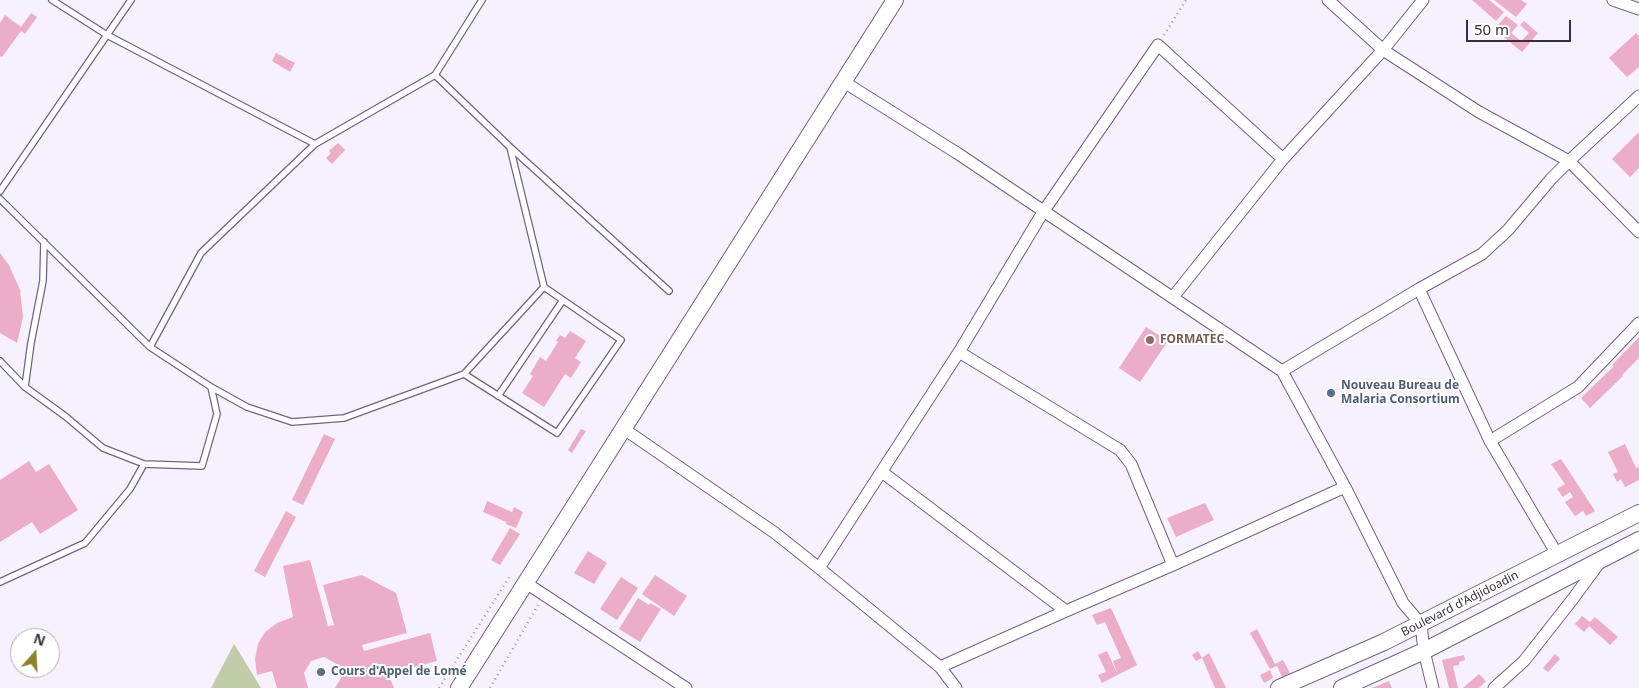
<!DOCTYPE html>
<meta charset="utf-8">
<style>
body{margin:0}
#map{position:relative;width:1639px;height:688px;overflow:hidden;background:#f7f1fe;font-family:"Noto Sans",sans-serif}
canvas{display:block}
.north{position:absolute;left:10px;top:628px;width:50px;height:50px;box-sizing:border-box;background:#fff;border:1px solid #afadb1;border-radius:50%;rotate:19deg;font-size:14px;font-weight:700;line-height:20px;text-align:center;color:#37313d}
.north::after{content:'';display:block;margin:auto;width:18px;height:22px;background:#8c822a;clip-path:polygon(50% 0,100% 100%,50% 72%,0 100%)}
.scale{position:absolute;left:1466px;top:20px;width:105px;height:22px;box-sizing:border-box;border:2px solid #37313d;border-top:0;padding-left:6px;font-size:15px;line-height:18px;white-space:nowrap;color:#37313d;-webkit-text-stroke:4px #fff;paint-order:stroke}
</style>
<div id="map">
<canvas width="1639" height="688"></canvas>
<div class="north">N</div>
<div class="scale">50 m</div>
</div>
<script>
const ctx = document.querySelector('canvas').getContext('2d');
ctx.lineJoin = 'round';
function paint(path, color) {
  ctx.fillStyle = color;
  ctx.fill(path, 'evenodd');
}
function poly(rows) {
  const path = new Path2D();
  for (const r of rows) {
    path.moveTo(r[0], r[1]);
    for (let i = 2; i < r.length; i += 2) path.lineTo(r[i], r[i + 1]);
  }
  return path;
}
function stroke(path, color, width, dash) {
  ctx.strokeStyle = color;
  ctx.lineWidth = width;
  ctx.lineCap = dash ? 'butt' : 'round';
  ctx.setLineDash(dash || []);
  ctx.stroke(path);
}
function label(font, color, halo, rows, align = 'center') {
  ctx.font = font + ' "Noto Sans",sans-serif';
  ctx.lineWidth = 4;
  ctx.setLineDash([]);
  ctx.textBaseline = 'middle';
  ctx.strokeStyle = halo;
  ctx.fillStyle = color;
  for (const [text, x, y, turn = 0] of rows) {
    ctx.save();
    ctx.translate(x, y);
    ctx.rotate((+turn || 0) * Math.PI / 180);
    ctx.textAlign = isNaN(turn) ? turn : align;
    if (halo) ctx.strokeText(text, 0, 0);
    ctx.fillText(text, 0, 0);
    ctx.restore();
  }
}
paint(poly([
 [234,644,236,647,261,688,211,688]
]), '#c1cca9');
paint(poly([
 [1472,0,1489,0,1504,12,1496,21],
 [1494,0,1521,0,1527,4,1516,17],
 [31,13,37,17,25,34,21,31,2,57,0,56,0,23,5,15,21,27],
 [1506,16,1518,25,1511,33,1521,41,1529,33,1520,25,1524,21,1538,33,1522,52,1494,29],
 [1636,33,1639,36,1639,67,1627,77,1609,58],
 [276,53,295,63,290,72,272,61],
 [1639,132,1639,168,1630,177,1612,159],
 [338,143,345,150,332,164,326,158,331,153,329,151],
 [0,253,9,265,20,290,23,317,17,343,0,333],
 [1146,327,1168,341,1140,382,1119,368],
 [570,331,586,341,575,358,581,362,571,378,565,374,544,407,522,393,533,376,530,374,540,357,546,361,558,342,556,341,560,335,565,338],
 [1639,337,1639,358,1622,375,1623,376,1590,408,1581,398,1614,366,1612,365],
 [581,429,586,431,572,453,568,450],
 [324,434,335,439,303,505,292,500],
 [1625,444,1636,468,1639,467,1639,480,1625,487,1621,479,1617,482,1613,474,1618,472,1608,452],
 [1561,459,1595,511,1586,516,1583,511,1575,516,1565,502,1573,497,1570,492,1563,497,1557,489,1565,484,1551,464],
 [29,461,36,472,49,464,78,510,40,534,32,522,0,542,0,480],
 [487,501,512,512,514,507,523,512,516,528,506,524,506,522,483,512],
 [1205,503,1214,520,1176,537,1167,518],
 [286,511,296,517,265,577,254,571],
 [510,528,520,534,500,565,491,560],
 [588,551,607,563,594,584,574,573],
 [310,560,328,626,334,625,323,585,362,575,396,593,407,633,362,645,364,651,430,633,437,661,388,674,394,688,335,688,341,678,337,664,324,657,311,661,304,673,308,688,277,688,272,671,257,675,255,659,258,644,265,632,277,623,293,617,283,566],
 [655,575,687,596,674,616,642,594],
 [621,577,638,588,617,620,600,609],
 [638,598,649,605,650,603,661,609,640,642,619,629],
 [1111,608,1137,665,1102,683,1098,675,1106,672,1098,655,1107,651,1117,673,1113,661,1121,658,1105,622,1097,625,1092,615],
 [1582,616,1590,622,1595,617,1618,637,1610,645,1589,626,1584,632,1575,624],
 [1257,629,1275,664,1283,660,1290,673,1282,677,1277,666,1270,669,1250,633],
 [1198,651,1202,658,1209,653,1226,688,1215,688,1202,658,1196,661,1192,655],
 [1555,654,1560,659,1548,672,1543,668],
 [1464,655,1465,660,1459,662,1459,665,1453,666,1458,688,1449,688,1442,660],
 [1270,670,1273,678,1264,683,1260,675],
 [1479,674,1486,681,1479,688,1463,688],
 [1389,681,1392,688,1372,688]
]), '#ebadc7');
const lane = poly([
 [52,0,107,35,315,144,435,75,482,0],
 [510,147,669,291],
 [0,191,131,0],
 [0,199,150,347,201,253,315,144],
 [150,347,211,387,247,407,292,422,344,418,464,374,544,287,510,147,435,75],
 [0,361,25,387,65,416,103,448,144,464,202,466,217,414,211,387],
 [464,374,557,433,621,340,544,287],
 [25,387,31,343,43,281,44,242],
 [498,396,563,300],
 [0,582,85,543,130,489,144,464]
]);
const street = poly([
 [1328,0,1383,50,1479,112,1569,161,1639,232],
 [1613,0,1639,9],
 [844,82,957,153,1282,371,1345,487,1403,603,1421,624,1424,651,1433,688],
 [1419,289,1490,441,1557,554],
 [1173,297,1283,159,1383,50,1423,0],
 [959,352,1120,450,1131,464,1173,565],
 [1282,371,1419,289,1482,254,1508,230,1551,179,1569,161,1639,96],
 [624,429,775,533,819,568,940,667,956,688],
 [1490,441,1578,387,1639,323],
 [882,472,1066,611],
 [819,568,959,352,1043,212,1158,45,1283,159],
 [526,583,686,688],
 [940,667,1066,611,1173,565,1345,487],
 [1494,688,1524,661,1572,600,1600,562]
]);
const secondary = poly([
 [459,688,895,0],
 [1279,688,1384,642,1639,513],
 [1342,688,1424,651,1639,540]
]);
stroke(lane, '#726480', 8);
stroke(street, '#726480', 13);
stroke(secondary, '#726480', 18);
stroke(poly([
 [1164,35,1186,0],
 [439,688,510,576],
 [490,688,538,605]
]), '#a09aa7', 2.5, [1, 4]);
stroke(lane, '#fff', 5.5);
stroke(street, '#fff', 11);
stroke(secondary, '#fff', 16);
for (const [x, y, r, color] of [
 [1150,340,5,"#8d6e63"],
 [1331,393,5,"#5c6f8a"],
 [321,672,5,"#5c6f8a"]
]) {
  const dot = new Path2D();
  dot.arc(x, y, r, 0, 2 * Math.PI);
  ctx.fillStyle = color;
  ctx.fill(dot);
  stroke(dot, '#fff', 2);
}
label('bold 12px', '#785e54', '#fff', [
 ["FORMATEC",1160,340]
], 'left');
label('bold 12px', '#4e5e75', '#fff', [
 ["Nouveau Bureau de",1341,386],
 ["Malaria Consortium",1341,400],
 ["Cours d'Appel de Lomé",331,672]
], 'left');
label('12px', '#37313d', '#fff', [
 ["Boulevard d'Adjidoadin",1460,604,-27]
]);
</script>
